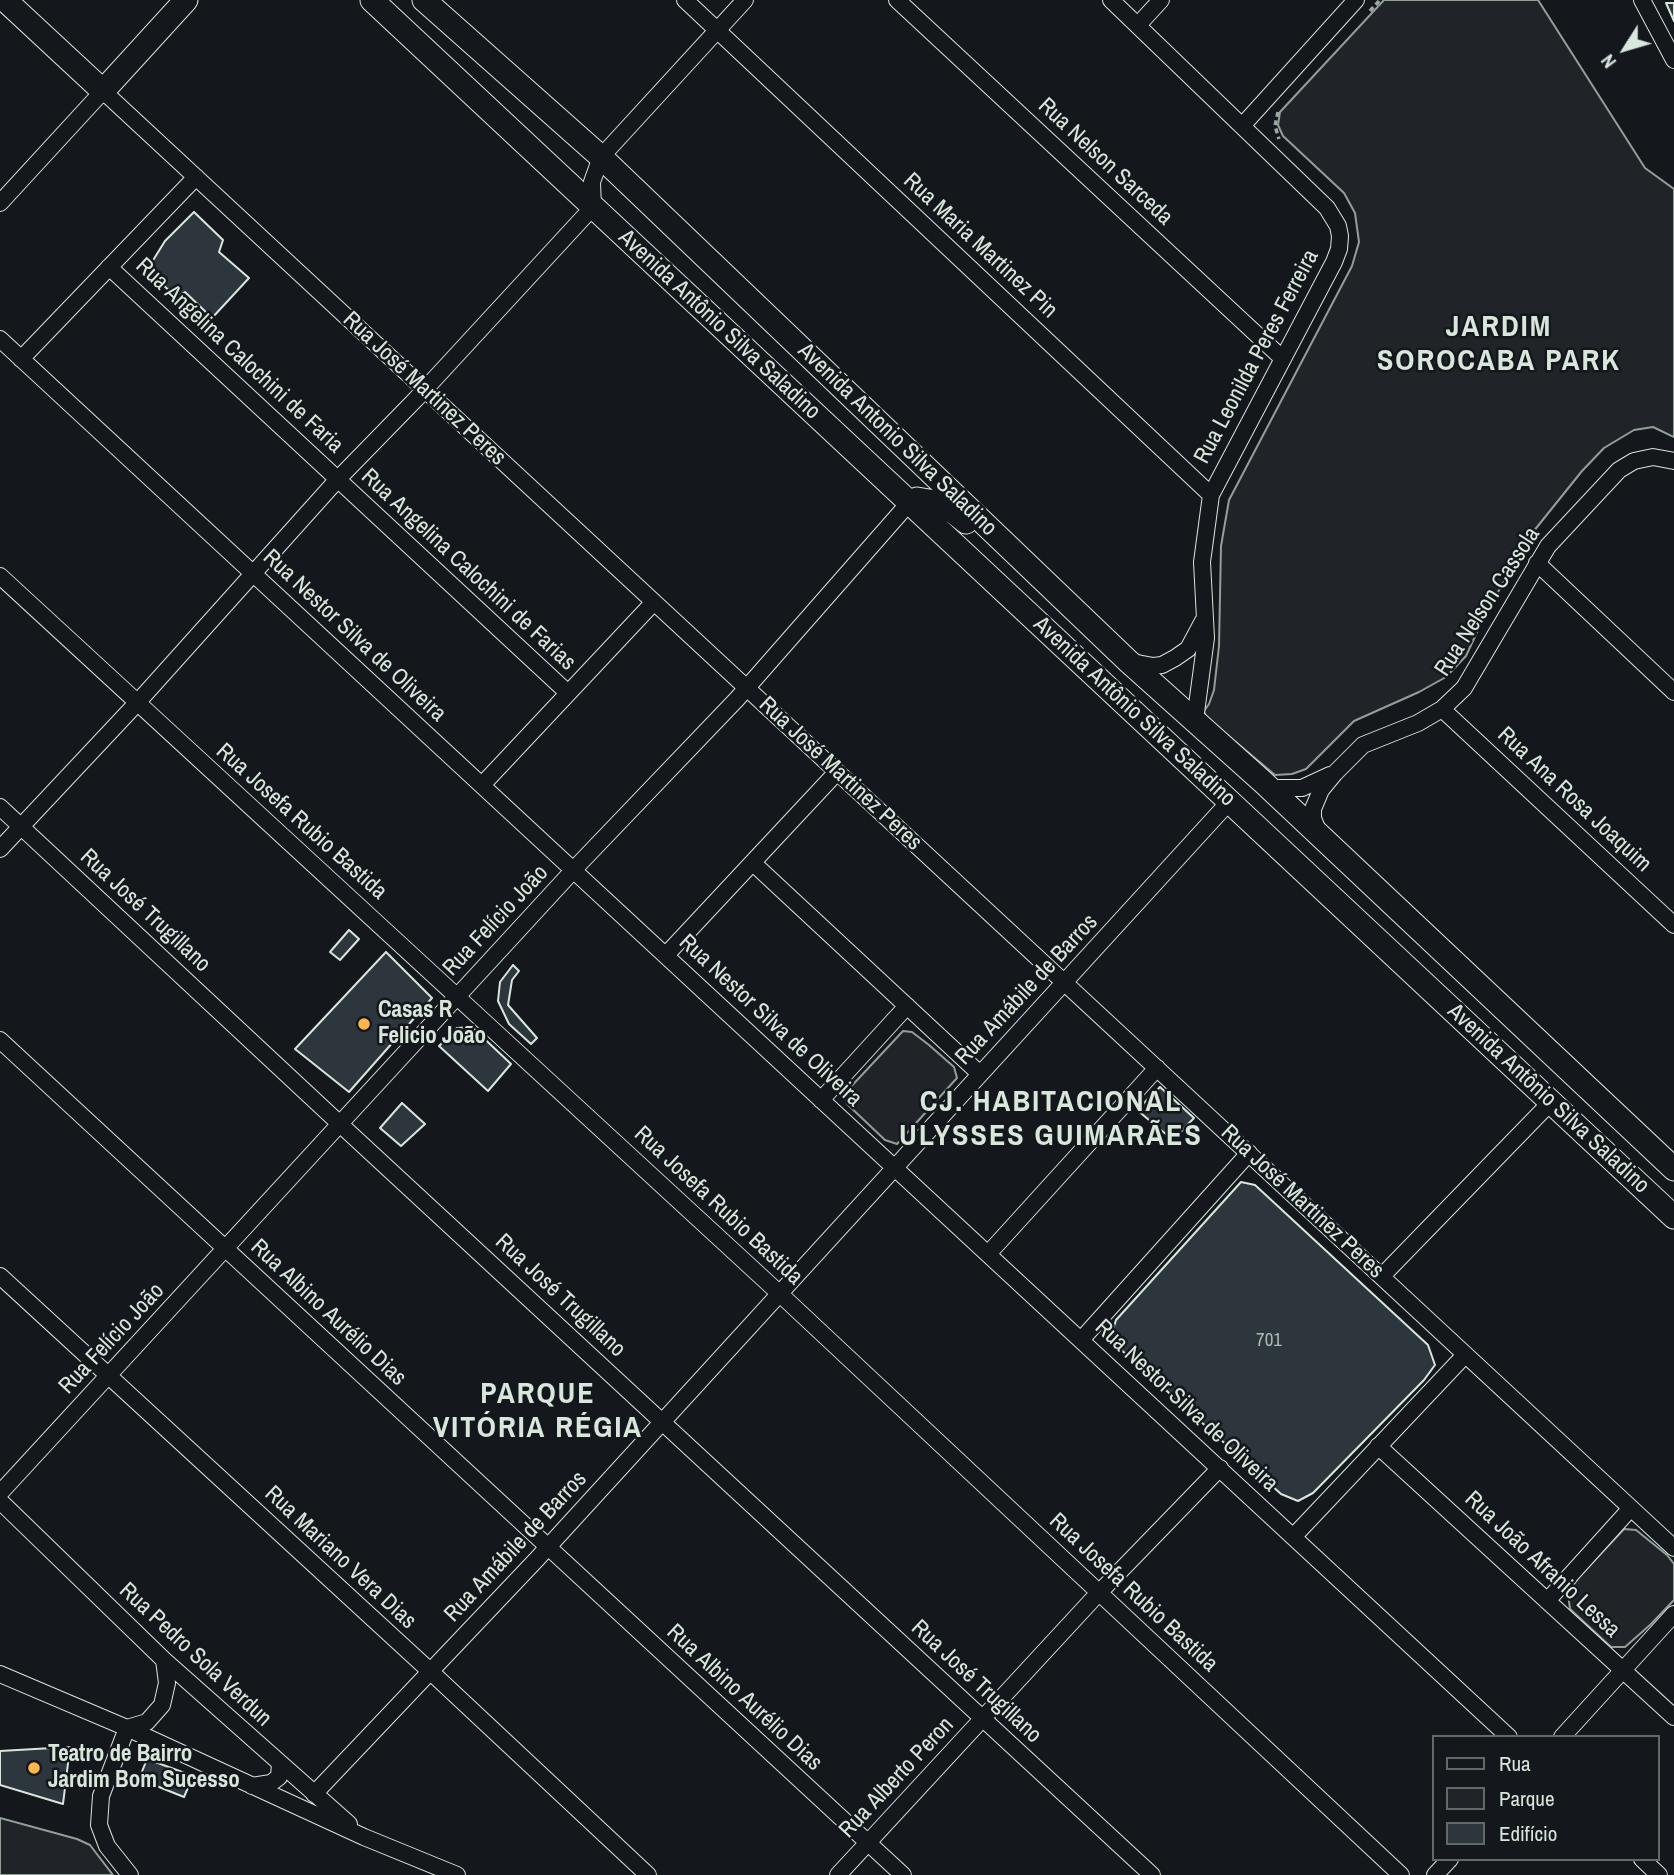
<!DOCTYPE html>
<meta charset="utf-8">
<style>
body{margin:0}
#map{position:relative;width:1674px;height:1875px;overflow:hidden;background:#14181c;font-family:"Archivo Narrow",sans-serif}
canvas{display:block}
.legend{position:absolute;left:1432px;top:1735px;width:228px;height:126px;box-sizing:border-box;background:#14181c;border:2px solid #626a69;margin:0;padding:9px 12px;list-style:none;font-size:21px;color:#d8e6dc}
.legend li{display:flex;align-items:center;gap:14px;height:35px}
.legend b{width:35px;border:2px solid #626a69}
.north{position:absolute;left:1590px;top:14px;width:70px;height:70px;-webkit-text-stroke:5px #14181c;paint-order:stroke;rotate:233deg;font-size:19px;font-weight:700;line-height:28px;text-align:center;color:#d8e6dc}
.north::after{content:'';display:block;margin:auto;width:24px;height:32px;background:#d8e6dc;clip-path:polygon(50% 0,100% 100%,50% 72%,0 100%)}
</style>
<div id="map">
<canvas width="1674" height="1875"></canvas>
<ul class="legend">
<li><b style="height:9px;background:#14181c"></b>Rua</li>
<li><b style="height:19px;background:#202428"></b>Parque</li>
<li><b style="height:19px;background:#2c363c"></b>Edifício</li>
</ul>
<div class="north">N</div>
</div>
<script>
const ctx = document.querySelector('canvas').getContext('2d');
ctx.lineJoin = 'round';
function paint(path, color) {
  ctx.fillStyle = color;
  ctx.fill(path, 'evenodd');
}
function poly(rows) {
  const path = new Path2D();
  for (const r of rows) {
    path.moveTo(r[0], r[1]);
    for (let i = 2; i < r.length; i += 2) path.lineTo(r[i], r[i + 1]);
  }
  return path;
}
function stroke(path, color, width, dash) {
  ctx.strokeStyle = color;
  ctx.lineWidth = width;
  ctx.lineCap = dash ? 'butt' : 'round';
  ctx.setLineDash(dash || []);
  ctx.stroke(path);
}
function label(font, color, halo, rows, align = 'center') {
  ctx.font = font + ' "Archivo Narrow",sans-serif';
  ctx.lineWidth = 5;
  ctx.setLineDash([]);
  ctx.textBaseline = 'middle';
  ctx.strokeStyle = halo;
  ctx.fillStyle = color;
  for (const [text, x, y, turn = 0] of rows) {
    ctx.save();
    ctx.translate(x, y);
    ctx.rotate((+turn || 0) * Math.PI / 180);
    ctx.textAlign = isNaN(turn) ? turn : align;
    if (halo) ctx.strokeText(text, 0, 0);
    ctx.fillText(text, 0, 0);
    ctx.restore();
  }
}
const green = poly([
 [1384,0,1538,0,1645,168,1674,189,1674,437,1653,427,1634,430,1604,448,1582,471,1529,537,1484,617,1466,656,1446,677,1419,692,1354,721,1306,769,1292,774,1275,775,1206,717,1204,711,1209,704,1214,690,1219,646,1221,546,1229,500,1352,266,1359,242,1355,213,1344,193,1283,136,1278,125,1280,112,1384,0],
 [903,1031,912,1032,929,1045,954,1067,957,1078,897,1144,885,1140,847,1104,845,1093,903,1031],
 [1624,1529,1636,1530,1667,1555,1674,1564,1674,1600,1650,1625,1625,1647,1611,1647,1570,1609,1568,1594,1578,1578,1624,1529],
 [0,1818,77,1839,90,1845,113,1875,0,1875,0,1818]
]);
paint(green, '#202428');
stroke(green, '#939e99', 2);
const building = poly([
 [1666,3,1674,3,1674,21,1666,3],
 [194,212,223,240,219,252,249,278,212,318,185,292,176,297,147,270,165,241,194,212],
 [349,930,359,939,340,960,330,952,349,930],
 [386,952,432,998,349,1092,295,1049,386,952],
 [513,965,519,971,512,980,508,1005,537,1038,531,1044,509,1024,498,1001,500,982,513,965],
 [472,1027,511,1064,488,1091,439,1046,457,1028,472,1027],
 [1160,1087,1194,1118,1173,1140,1137,1110,1160,1087],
 [402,1103,425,1124,401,1146,380,1128,402,1103],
 [1241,1182,1255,1185,1428,1345,1435,1365,1424,1380,1313,1493,1298,1501,1281,1494,1118,1347,1111,1336,1116,1320,1241,1182],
 [70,1747,63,1804,0,1785,0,1751,70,1747],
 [147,1759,193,1776,184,1797,139,1779,147,1759]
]);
paint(building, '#2c363c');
stroke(building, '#d8e6dc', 2);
const street = poly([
 [685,0,1211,495],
 [897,0,1282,358],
 [1111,0,1327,208,1338,226,1340,236,1339,249,1334,262,1211,495,1202,562,1206,638,1195,720],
 [1642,0,1674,60],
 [1138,25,1161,0],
 [1242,126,1356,0],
 [0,203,103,91,1674,1548],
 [109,267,568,693],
 [0,339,1509,1737],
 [21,359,196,177],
 [1537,563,1674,692],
 [0,576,780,1294,1401,1875],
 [1132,662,1153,666,1162,665,1175,658,1188,649,1203,621],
 [1442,709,1674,925],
 [482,785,654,602],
 [1268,785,1275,788,1302,788,1330,775],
 [0,807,341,1125,1152,1875],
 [1318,831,1313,818,1313,809,1321,790,1335,773,1363,745,1418,723,1442,709,1464,688,1548,546,1619,470,1634,461,1653,457,1674,461],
 [0,849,137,703,338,479,416,399,593,207,592,182,601,157,745,0],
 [753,863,980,1074],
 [666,955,837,772],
 [0,1040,903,1875],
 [821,1100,907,1006],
 [988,1254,1157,1068],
 [0,1276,431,1672,648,1875],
 [1382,1276,1551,1102],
 [1081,1340,1249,1153],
 [1378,1446,1674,1717],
 [0,1493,580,863,737,699,909,503],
 [0,1501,164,1660,349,1824],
 [1293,1537,1465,1355],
 [1547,1601,1631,1508],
 [0,1674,127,1728,364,1837,457,1875],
 [1562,1737,1674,1614],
 [252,1786,271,1783,279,1777,280,1763],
 [314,1794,537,1559,1230,801],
 [1642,1859,1659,1875],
 [130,1875,107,1846,99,1825,101,1796,127,1728,147,1722,162,1705,167,1683,164,1660],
 [838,1875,1093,1599,1220,1468],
 [1435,1875,1450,1859]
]);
const secondary = poly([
 [5,0,103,91,186,0],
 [372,0,1674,1217],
 [424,0,601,157,1128,661,1263,782,1674,1169],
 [909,503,917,499,935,502,946,506,966,522]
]);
stroke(street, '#d8e6dc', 18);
stroke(secondary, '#d8e6dc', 25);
stroke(poly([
 [1370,11,1380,0],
 [1278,112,1275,126,1279,139]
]), '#9da8a2', 3.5, [5, 3.5]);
stroke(street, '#14181c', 16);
stroke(secondary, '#14181c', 23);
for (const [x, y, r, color] of [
 [364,1024,7,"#ffb74d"],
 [34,1768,7,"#ffb74d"]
]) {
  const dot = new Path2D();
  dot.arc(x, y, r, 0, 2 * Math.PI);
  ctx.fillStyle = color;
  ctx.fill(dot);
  stroke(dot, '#14181c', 2.5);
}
label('19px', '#adbab4', null, [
 ["701",1269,1341]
]);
label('23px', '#d8e6dc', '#14181c', [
 ["Rua Nelson Sarceda",1105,162,43],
 ["Rua Maria Martinez Pin",980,246,43],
 ["Avenida Antônio Silva Saladino",719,325,43],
 ["Rua Angelina Calochini de Faria",239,356,43],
 ["Rua Leonilda Peres Ferreira",1257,357,-62],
 ["Rua José Martinez Peres",424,389,43],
 ["Avenida Antonio Silva Saladino",897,440,44],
 ["Rua Angelina Calochini de Farias",468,570,43],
 ["Rua Nelson Cassola",1488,602,-57],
 ["Rua Nestor Silva de Oliveira",354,636,43],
 ["Avenida Antônio Silva Saladino",1134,712,43],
 ["Rua José Martinez Peres",840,774,43],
 ["Rua Ana Rosa Joaquim",1574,800,43],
 ["Rua Josefa Rubio Bastida",301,822,42],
 ["Rua José Trugillano",145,911,43],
 ["Rua Felício João",496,921,-47],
 ["Rua Amábile de Barros",1027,990,-47],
 ["Rua Nestor Silva de Oliveira",770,1021,43],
 ["Avenida Antônio Silva Saladino",1548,1099,43],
 ["Rua José Martinez Peres",1302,1202,43],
 ["Rua Josefa Rubio Bastida",718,1206,43],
 ["Rua José Trugillano",560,1296,43],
 ["Rua Albino Aurélio Dias",328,1313,43],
 ["Rua Felício João",112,1339,-47],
 ["Rua Nestor Silva de Oliveira",1186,1406,43],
 ["Rua Amábile de Barros",516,1547,-47],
 ["Rua Mariano Vera Dias",340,1558,43],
 ["Rua João Afranio Lessa",1542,1565,43],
 ["Rua Josefa Rubio Bastida",1133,1593,43],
 ["Rua Pedro Sola Verdun",195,1655,43],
 ["Rua José Trugillano",976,1682,43],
 ["Rua Albino Aurélio Dias",744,1698,43],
 ["Rua Alberto Peron",897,1778,-47]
]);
label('bold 23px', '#d8e6dc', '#14181c', [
 ["Casas R",378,1011],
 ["Felicio João",378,1037],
 ["Teatro de Bairro",48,1755],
 ["Jardim Bom Sucesso",48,1781]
], 'left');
ctx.letterSpacing = '2px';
label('bold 30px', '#d8e6dc', '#14181c', [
 ["JARDIM",1499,328],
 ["SOROCABA PARK",1499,362],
 ["CJ. HABITACIONAL",1051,1103],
 ["ULYSSES GUIMARÃES",1051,1137],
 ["PARQUE",538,1395],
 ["VITÓRIA RÉGIA",538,1429]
]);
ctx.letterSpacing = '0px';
</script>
